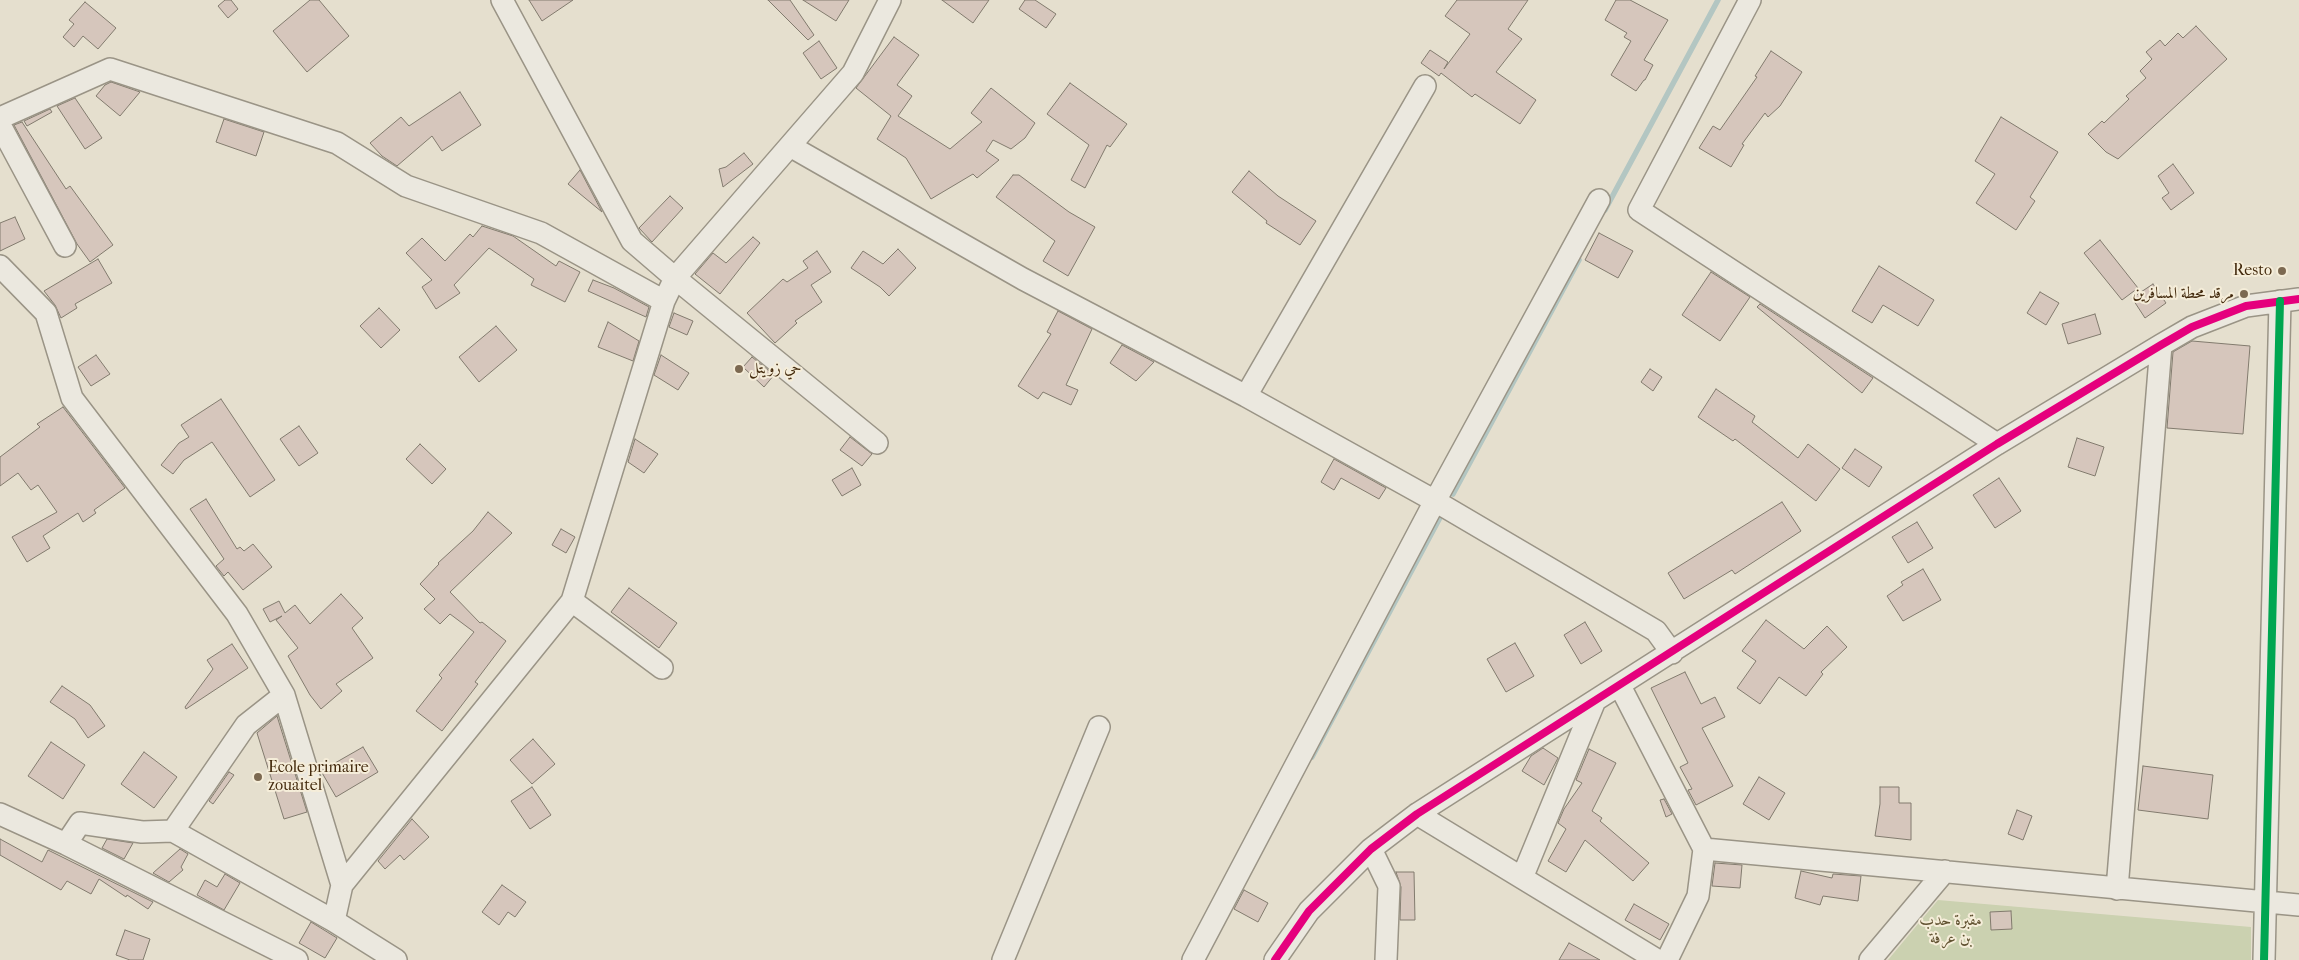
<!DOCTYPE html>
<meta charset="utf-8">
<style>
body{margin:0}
canvas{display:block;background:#e5dfce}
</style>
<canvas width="2299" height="960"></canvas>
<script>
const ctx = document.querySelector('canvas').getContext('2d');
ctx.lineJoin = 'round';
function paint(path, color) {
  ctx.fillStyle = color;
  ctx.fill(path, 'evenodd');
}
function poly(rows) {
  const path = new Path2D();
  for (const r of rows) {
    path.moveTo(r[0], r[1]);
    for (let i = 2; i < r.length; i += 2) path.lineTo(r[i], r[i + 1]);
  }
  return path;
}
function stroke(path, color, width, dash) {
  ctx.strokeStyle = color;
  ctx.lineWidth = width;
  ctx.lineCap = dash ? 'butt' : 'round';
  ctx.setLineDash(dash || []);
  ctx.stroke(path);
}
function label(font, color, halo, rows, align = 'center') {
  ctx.font = font + ' "IM FELL French Canon",Amiri,serif';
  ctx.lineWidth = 4;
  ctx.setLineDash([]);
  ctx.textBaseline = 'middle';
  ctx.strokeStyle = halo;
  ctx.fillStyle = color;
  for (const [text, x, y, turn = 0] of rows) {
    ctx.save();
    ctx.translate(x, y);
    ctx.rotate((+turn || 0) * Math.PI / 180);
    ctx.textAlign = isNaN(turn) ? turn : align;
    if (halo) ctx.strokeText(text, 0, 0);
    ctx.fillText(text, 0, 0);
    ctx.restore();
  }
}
paint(poly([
 [1938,900,2251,927,2251,960,1888,960]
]), '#cbd1b0');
stroke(poly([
 [1605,210,1718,0],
 [1453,494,1579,260],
 [1312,757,1443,512]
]), '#b3c6c2', 5.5);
const building = poly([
 [225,0,231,0,238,9,228,18,218,6,225,0],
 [310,0,319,0,349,36,307,72,273,31,310,0],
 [529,0,573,0,542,21,529,0],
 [768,0,790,0,814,35,808,40,768,0],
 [803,0,849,0,836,21,803,0],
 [942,0,989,0,973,23,942,0],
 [1025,0,1035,0,1056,14,1046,28,1019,9,1025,0],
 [1457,0,1528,0,1508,29,1522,39,1496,72,1536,100,1520,124,1475,94,1472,97,1441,73,1439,76,1421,63,1430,50,1448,62,1444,69,1470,34,1445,16,1457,0],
 [1616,0,1630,0,1668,20,1644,60,1653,65,1645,80,1644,80,1636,91,1611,75,1631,41,1624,37,1627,33,1605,20,1616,0],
 [85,2,116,28,98,49,83,36,74,47,63,37,74,24,69,20,85,2],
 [2196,26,2227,59,2118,159,2106,152,2088,134,2102,121,2104,123,2129,99,2126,96,2146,78,2140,71,2152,59,2146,52,2160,40,2165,46,2178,33,2183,38,2196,26],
 [894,37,919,55,897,85,912,96,898,116,950,149,982,122,971,113,991,88,1035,123,1025,138,1011,149,993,140,986,151,999,160,977,178,973,174,931,199,906,158,877,139,891,116,856,88,894,37],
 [819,41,837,68,821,79,803,53,819,41],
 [1771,51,1802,72,1780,106,1768,117,1765,113,1742,144,1744,145,1731,167,1699,148,1713,126,1720,130,1757,77,1755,76,1771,51],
 [111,82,140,92,120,116,96,96,105,85,111,82],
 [1070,83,1127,124,1110,147,1107,145,1085,188,1071,180,1089,145,1047,114,1070,83],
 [460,92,481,125,442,151,432,136,397,166,382,156,370,143,401,117,409,126,460,92],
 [75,98,102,138,85,149,57,106,75,98],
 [50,109,52,112,27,126,24,121,50,109],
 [2001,117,2058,152,2030,197,2035,201,2016,230,1976,203,1995,174,1975,161,2001,117],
 [224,119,264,132,256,156,216,142,224,119],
 [22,122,66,189,70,186,113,245,90,262,77,244,14,125,22,122],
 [744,153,753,164,723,187,719,169,726,167,744,153],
 [2173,164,2194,193,2171,210,2162,198,2169,193,2158,176,2173,164],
 [580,170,602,212,568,184,580,170],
 [1249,171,1278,196,1316,221,1300,245,1266,223,1267,221,1232,192,1249,171],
 [1013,175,1019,175,1069,212,1095,227,1068,276,1043,261,1055,241,996,197,1013,175],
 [670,196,683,208,652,242,639,228,670,196],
 [15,217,25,239,0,251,0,223,15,217],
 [482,226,513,236,556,266,559,261,580,272,565,302,531,285,534,279,489,248,454,285,460,293,436,309,422,287,432,280,406,253,422,238,445,261,470,234,473,237,482,226],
 [1599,233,1633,251,1618,278,1585,260,1599,233],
 [753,237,760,243,720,294,695,274,713,253,726,263,753,237],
 [2100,240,2138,288,2122,300,2084,253,2100,240],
 [898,249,916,268,889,296,880,287,851,268,863,251,883,264,898,249],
 [817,251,831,272,811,285,822,302,795,321,797,323,775,343,747,313,783,279,787,282,808,268,803,261,817,251],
 [98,259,112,283,75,304,77,308,61,318,55,305,44,291,98,259],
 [1879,266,1934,300,1918,326,1883,305,1872,323,1852,311,1879,266],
 [1711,272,1750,297,1720,341,1682,315,1711,272],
 [593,280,614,288,649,307,646,317,588,291,593,280],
 [2153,284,2166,303,2145,318,2132,298,2153,284],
 [2040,292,2059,303,2046,325,2027,313,2040,292],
 [1760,304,1873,378,1862,393,1757,307,1760,304],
 [379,308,400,330,381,348,360,326,379,308],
 [1058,311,1092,329,1066,385,1078,390,1071,405,1043,392,1038,399,1018,386,1051,334,1047,332,1058,311],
 [674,313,693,321,687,335,669,327,674,313],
 [2095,314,2101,334,2068,344,2062,324,2095,314],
 [608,322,639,341,633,361,598,347,608,322],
 [496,326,517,350,479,382,459,357,496,326],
 [2192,341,2250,346,2243,434,2167,428,2173,352,2192,341],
 [1122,345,1154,362,1136,381,1110,363,1122,345],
 [96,355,110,374,91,386,78,367,96,355],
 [661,355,689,373,678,390,654,375,661,355],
 [752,357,774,375,764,387,743,367,752,357],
 [1650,369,1662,377,1653,391,1641,382,1650,369],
 [1716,389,1755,416,1752,422,1798,458,1808,444,1840,469,1816,501,1735,439,1733,441,1698,417,1716,389],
 [221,399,275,480,250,497,212,442,184,460,173,474,161,465,179,443,189,437,181,425,221,399],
 [63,407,125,488,94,510,96,513,83,522,78,513,43,536,50,548,27,562,12,537,57,512,38,485,31,490,18,473,0,486,0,457,40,427,37,424,63,407],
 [299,426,318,453,299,466,280,439,299,426],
 [850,437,872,454,862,466,840,450,850,437],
 [2077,438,2104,447,2095,476,2068,467,2077,438],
 [635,439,658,454,644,473,628,462,635,439],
 [420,444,446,469,432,484,406,459,420,444],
 [1855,449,1882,467,1869,487,1842,468,1855,449],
 [1334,459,1386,488,1379,499,1341,478,1334,490,1321,482,1334,459],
 [852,468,861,485,842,496,832,480,852,468],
 [1999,478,2021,511,1995,528,1973,495,1999,478],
 [206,499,237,549,240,547,244,551,253,544,272,567,243,590,228,572,224,576,216,566,224,559,190,509,206,499],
 [1782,502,1801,531,1735,574,1732,570,1684,599,1668,573,1782,502],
 [488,512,512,533,450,592,480,623,482,622,506,641,475,682,478,684,442,731,416,711,442,678,439,675,474,632,450,614,440,624,424,609,435,599,420,584,439,564,438,563,473,531,488,512],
 [1917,522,1933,548,1908,563,1892,537,1917,522],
 [561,529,575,537,566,553,552,545,561,529],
 [1923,569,1941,600,1903,621,1887,596,1903,585,1901,582,1923,569],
 [629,588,677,623,659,648,611,612,629,588],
 [341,594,363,618,352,628,373,658,336,684,342,691,321,709,310,695,288,656,298,648,276,620,282,616,270,622,263,609,279,601,285,613,295,605,310,624,341,594],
 [1766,620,1804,649,1827,626,1847,647,1821,672,1823,674,1806,696,1779,677,1760,704,1737,688,1756,661,1742,651,1766,620],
 [1585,622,1602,651,1581,664,1564,635,1585,622],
 [1515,643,1534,676,1506,692,1487,659,1515,643],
 [232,644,248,668,186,709,185,707,213,669,207,660,232,644],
 [1685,672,1701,704,1715,697,1725,717,1702,728,1733,786,1696,805,1688,790,1692,789,1680,767,1688,763,1651,688,1685,672],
 [62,686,90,705,105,726,88,738,75,719,50,702,62,686],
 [277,716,307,812,284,819,257,733,277,716],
 [533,739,555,764,532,784,510,760,533,739],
 [51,742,85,765,63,799,28,776,51,742],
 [363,747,378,772,336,797,321,771,363,747],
 [1543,748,1558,758,1544,785,1522,771,1531,756,1543,748],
 [1589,749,1616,763,1592,811,1602,818,1600,821,1649,863,1633,881,1585,840,1566,872,1548,861,1566,829,1558,823,1564,809,1582,783,1576,780,1589,749],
 [144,752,177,777,154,808,121,784,144,752],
 [2143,766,2213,775,2208,819,2138,810,2143,766],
 [229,772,234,775,213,804,209,801,229,772],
 [1759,777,1785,793,1769,820,1743,804,1759,777],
 [532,787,551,815,530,829,511,801,532,787],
 [1880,787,1899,787,1899,803,1911,803,1911,840,1875,836,1880,804,1880,787],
 [1664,799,1672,814,1666,817,1660,800,1664,799],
 [2017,810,2032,816,2023,840,2008,834,2017,810],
 [412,819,429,837,404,860,400,855,385,869,378,861,412,819],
 [0,839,42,862,48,850,153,902,148,909,127,895,126,897,99,879,91,894,67,881,61,890,0,855,0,839],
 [107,839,133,843,124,859,102,848,107,839],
 [180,849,188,854,181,867,183,870,169,882,153,873,180,849],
 [1715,863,1742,865,1740,888,1712,886,1715,863],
 [1801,871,1832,878,1833,874,1861,876,1858,901,1823,896,1820,905,1795,898,1801,871],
 [1396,872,1414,872,1415,920,1400,920,1401,887,1396,872],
 [225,874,240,883,224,910,197,895,205,880,217,887,225,874],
 [502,885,526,902,515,917,508,912,499,925,482,912,502,885],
 [1244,890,1268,903,1258,922,1234,909,1244,890],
 [1634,904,1669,924,1660,940,1625,920,1634,904],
 [2011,911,2012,929,1991,930,1990,912,2011,911],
 [311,922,337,938,325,958,299,943,311,922],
 [125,930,150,939,143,960,130,960,116,955,125,930],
 [1569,943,1600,960,1559,960,1569,943]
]);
paint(building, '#d6c6bc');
stroke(building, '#827b6e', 1);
const minor = poly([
 [502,0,632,241,675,278,877,443],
 [1750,0,1639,210,1997,444],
 [0,118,110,69,337,143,406,186,541,233,664,301],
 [0,125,65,246],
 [790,146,1023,279,1246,396,1435,501,1656,631,1672,653],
 [0,266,46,313,72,398,237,614,284,695,342,885],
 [1246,396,1425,86],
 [572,601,662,668],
 [1620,686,1704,849,1698,896,1667,960],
 [0,814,66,844,297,960],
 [1417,814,1657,960],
 [173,831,246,725,284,695],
 [66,844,80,823,142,832,173,831,334,921,396,960],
 [1371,849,1389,886,1386,960],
 [1704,849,2299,905],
 [1522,878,1594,703],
 [2117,889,2161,345],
 [334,921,342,885,572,601,664,301,675,278,853,73,890,0],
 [1003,960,1099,727],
 [1193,960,1435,501,1599,200],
 [1275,960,1309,911,1371,849,1417,814,1997,444,2161,345,2192,327,2246,306,2299,299],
 [1870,960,1945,871],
 [2264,960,2280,301]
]);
stroke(minor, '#9a9486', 24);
stroke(minor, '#ebe8df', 21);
stroke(poly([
 [1275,960,1309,911,1371,849,1417,814,1997,444,2161,345,2192,327,2246,306,2299,299]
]), '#e5007d', 8);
stroke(poly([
 [2264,960,2280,301]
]), '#00a651', 8);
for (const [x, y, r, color] of [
 [2282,271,5,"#7c6951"],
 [2244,294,5,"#7c6951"],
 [739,369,5,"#7c6951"],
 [258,777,5,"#7c6951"]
]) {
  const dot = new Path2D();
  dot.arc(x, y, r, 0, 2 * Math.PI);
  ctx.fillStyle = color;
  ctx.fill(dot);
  stroke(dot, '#f5edd9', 2);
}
label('16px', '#432a0d', '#f5edd9', [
 ["Resto",2272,271],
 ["مرقد محطة المسافرين",2234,294],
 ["حي زويتل",749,369,"left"],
 ["Ecole primaire",268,768,"left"],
 ["zouaitel",268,786,"left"]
], 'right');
label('italic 16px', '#605130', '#f5edd9', [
 ["مقبرة حدب",1951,921],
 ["بن عرفة",1951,939]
]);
</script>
